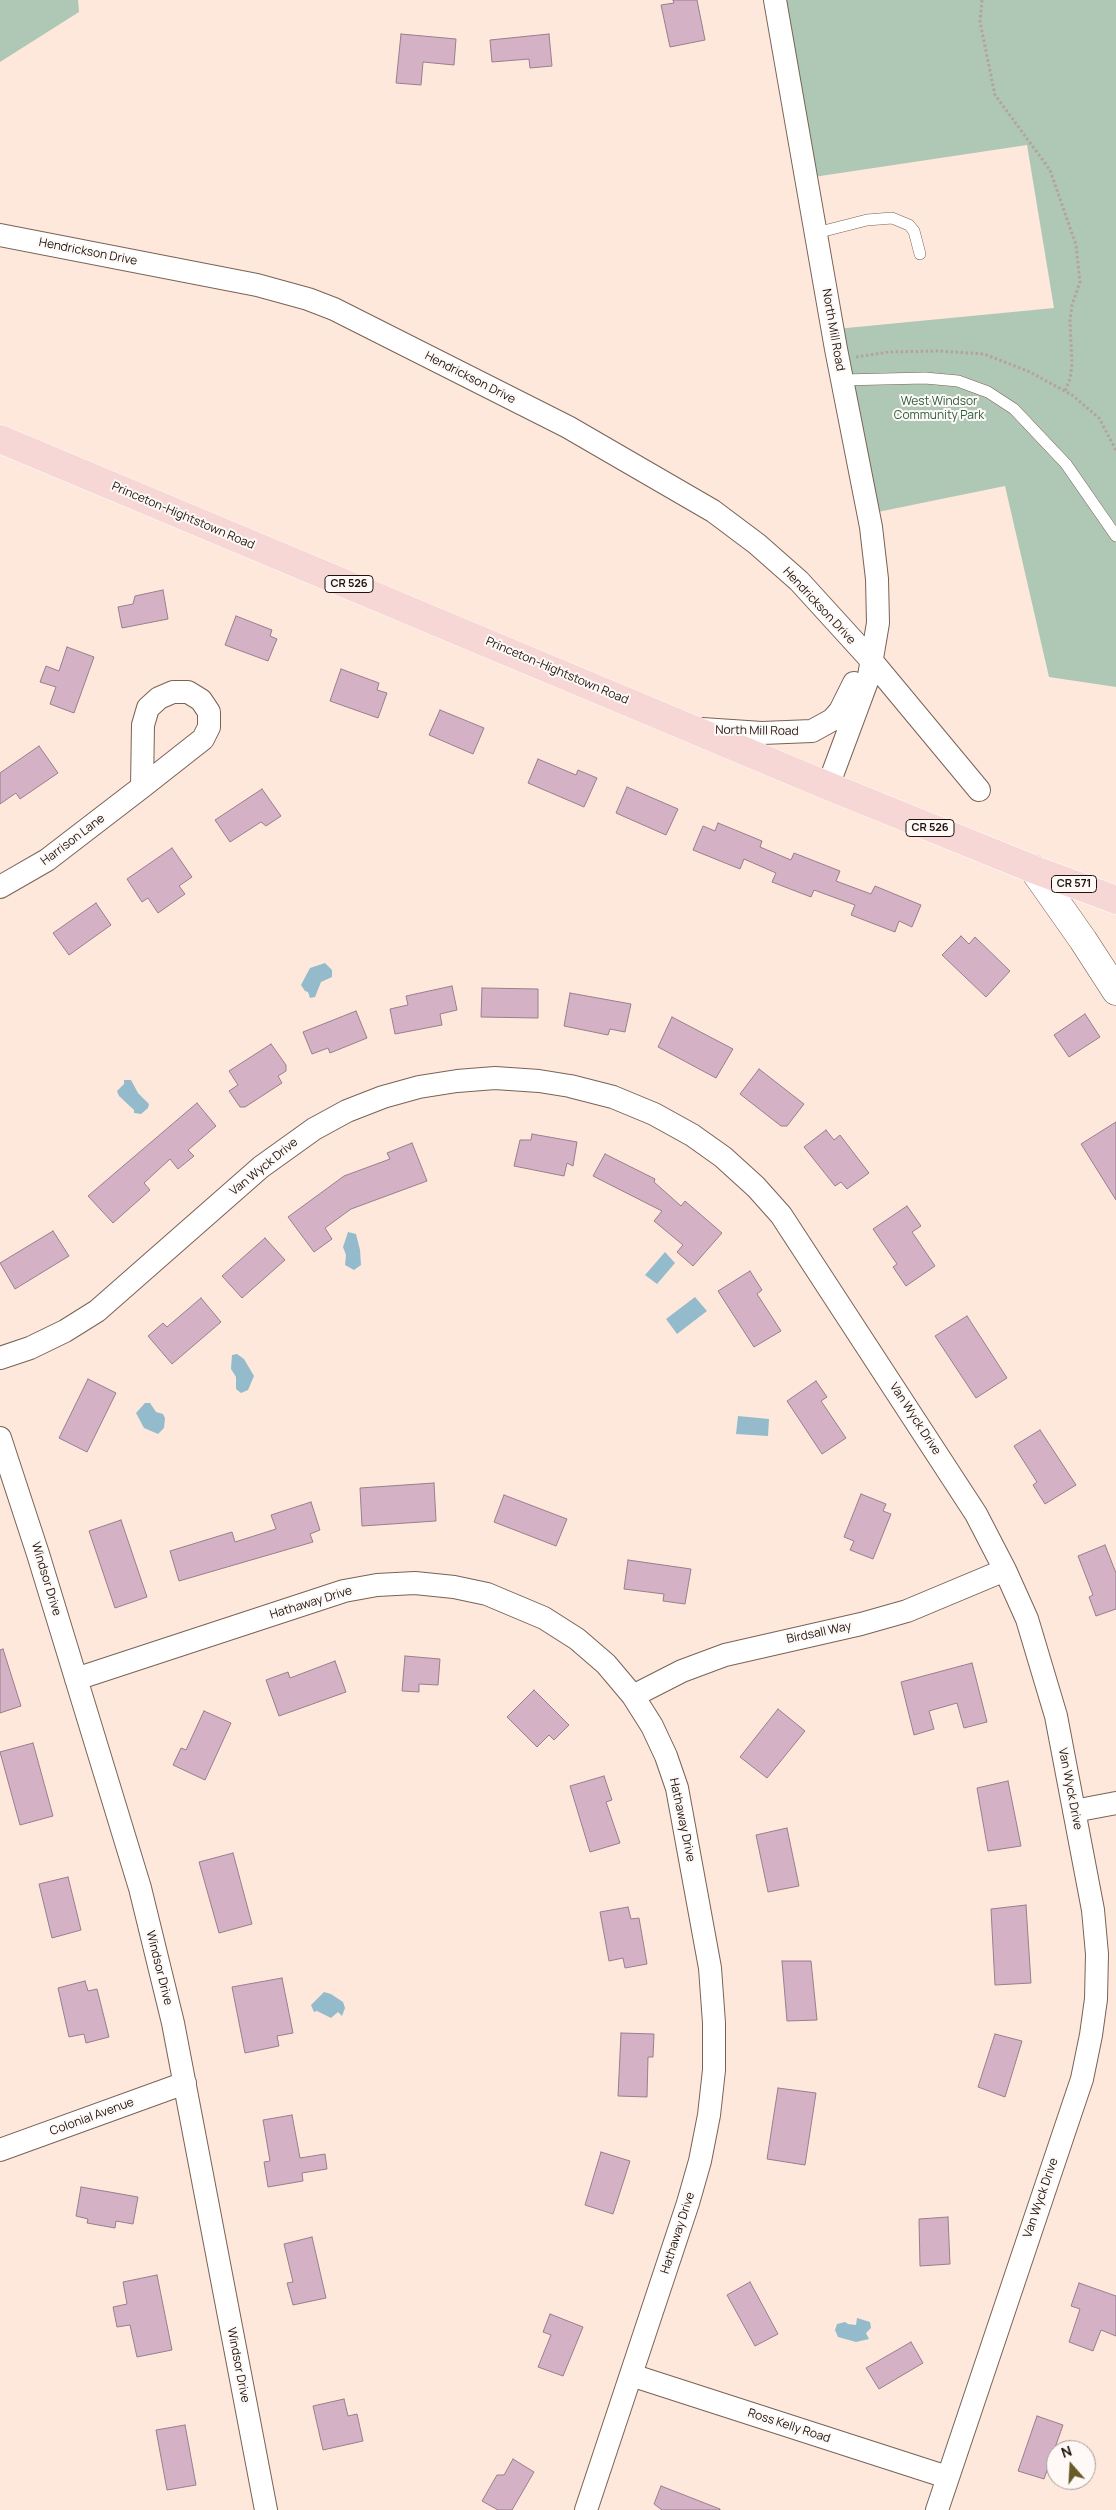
<!DOCTYPE html>
<style>
body{margin:0}
#map{position:relative;width:1116px;height:2510px;overflow:hidden;background:#fee8dc;font-family:Manrope,sans-serif}
canvas{display:block}
.north{position:absolute;left:1046px;top:2440px;width:50px;height:50px;box-sizing:border-box;background:#fef9f6;border:1px solid #a49d9a;border-radius:50%;rotate:341deg;font-size:14px;font-weight:700;line-height:20px;text-align:center;color:#1d140f}
.north::after{content:'';display:block;margin:auto;width:18px;height:22px;background:#675b28;clip-path:polygon(50% 0,100% 100%,50% 72%,0 100%)}
</style>
<div id="map">
<canvas width="1116" height="2510"></canvas>
<div class="north">N</div>
</div>
<script>
const ctx = document.querySelector('canvas').getContext('2d');
ctx.lineJoin = 'round';
function paint(path, color) {
  ctx.fillStyle = color;
  ctx.fill(path, 'evenodd');
}
function poly(rows) {
  const path = new Path2D();
  for (const r of rows) {
    path.moveTo(r[0], r[1]);
    for (let i = 2; i < r.length; i += 2) path.lineTo(r[i], r[i + 1]);
  }
  return path;
}
function stroke(path, color, width, dash) {
  ctx.strokeStyle = color;
  ctx.lineWidth = width;
  ctx.lineCap = dash ? 'butt' : 'round';
  ctx.setLineDash(dash || []);
  ctx.stroke(path);
}
function label(font, color, halo, rows, align = 'center') {
  ctx.font = font + ' Manrope,sans-serif';
  ctx.lineWidth = 4;
  ctx.setLineDash([]);
  ctx.textBaseline = 'middle';
  ctx.strokeStyle = halo;
  ctx.fillStyle = color;
  for (const [text, x, y, turn = 0] of rows) {
    ctx.save();
    ctx.translate(x, y);
    ctx.rotate((+turn || 0) * Math.PI / 180);
    ctx.textAlign = isNaN(turn) ? turn : align;
    if (halo) ctx.strokeText(text, 0, 0);
    ctx.fillText(text, 0, 0);
    ctx.restore();
  }
}
paint(poly([
 [0,0,78,0,79,12,0,62],
 [770,0,1116,0,1116,687,1049,677,1005,486,868,514,836,329,1054,308,1027,145,807,178]
]), '#afc8b5');
paint(poly([
 [325,963,332,970,332,977,321,982,315,997,310,998,308,992,305,991,301,985,310,968],
 [124,1080,131,1080,138,1093,149,1104,148,1108,141,1114,134,1113,134,1110,119,1096,117,1091,124,1084],
 [348,1232,356,1234,360,1250,361,1265,354,1270,345,1265,346,1255,343,1247],
 [665,1252,675,1263,657,1284,645,1275],
 [695,1297,707,1311,677,1334,666,1319],
 [237,1354,244,1359,254,1376,248,1390,241,1393,236,1389,236,1377,231,1369,232,1355],
 [145,1403,150,1403,156,1412,163,1414,165,1418,164,1428,158,1434,144,1428,136,1413],
 [738,1416,769,1419,768,1436,736,1434],
 [324,1992,331,1994,343,2002,345,2008,342,2016,338,2012,331,2018,317,2011,314,2012,311,2005],
 [857,2318,870,2322,871,2328,866,2333,869,2339,856,2342,838,2337,835,2330,837,2324,845,2322,848,2324,856,2325]
]), '#93bbcb');
const building = poly([
 [673,0,697,0,705,40,670,47,661,5,674,3,673,0],
 [401,34,456,39,454,65,423,62,421,85,396,83,401,34],
 [549,34,552,66,530,68,529,59,492,62,490,40,549,34],
 [163,590,168,619,122,628,118,607,133,604,135,596,163,590],
 [236,616,272,630,270,636,277,639,268,661,225,645,236,616],
 [67,647,94,657,74,713,50,704,56,687,40,682,46,666,59,671,67,647],
 [341,669,379,683,377,690,387,693,378,718,330,701,341,669],
 [440,710,484,728,473,754,429,735,440,710],
 [39,746,58,773,20,799,16,793,0,804,0,773,39,746],
 [538,759,576,775,578,770,597,778,584,807,528,783,538,759],
 [627,787,678,809,666,835,616,813,627,787],
 [262,789,281,816,266,826,261,822,230,842,215,820,262,789],
 [718,823,762,841,760,847,791,860,794,853,840,871,836,881,871,894,875,886,921,905,912,927,899,921,895,932,851,915,855,905,814,890,811,897,772,882,776,873,744,859,740,869,693,850,703,826,715,831,718,823],
 [172,848,192,877,179,886,185,894,158,913,148,898,142,902,127,879,172,848],
 [96,903,111,925,69,955,53,933,96,903],
 [961,936,969,944,975,937,1010,971,986,997,942,955,961,936],
 [452,986,457,1010,440,1014,442,1025,395,1034,390,1009,408,1005,406,996,452,986],
 [482,988,538,989,538,1018,481,1017,482,988],
 [570,993,631,1004,625,1032,610,1029,608,1035,564,1026,570,993],
 [356,1011,367,1038,330,1053,328,1048,312,1054,303,1032,356,1011],
 [1085,1014,1100,1037,1069,1057,1054,1035,1085,1014],
 [672,1017,733,1049,716,1078,658,1047,672,1017],
 [271,1044,286,1065,286,1071,278,1076,282,1083,245,1107,240,1107,229,1091,238,1085,229,1071,271,1044],
 [759,1069,804,1104,787,1126,781,1126,740,1094,759,1069],
 [197,1103,216,1126,188,1150,194,1156,178,1169,170,1159,144,1183,150,1190,113,1223,88,1196,197,1103],
 [1116,1122,1116,1200,1081,1144,1116,1122],
 [826,1130,834,1140,840,1135,869,1173,847,1189,841,1182,835,1186,804,1147,826,1130],
 [532,1134,577,1142,573,1166,567,1163,564,1176,514,1166,520,1140,531,1140,532,1134],
 [412,1143,427,1181,351,1209,325,1228,332,1239,314,1252,288,1217,344,1176,390,1159,387,1153,412,1143],
 [605,1154,655,1179,654,1182,681,1206,685,1201,722,1233,693,1266,677,1252,683,1245,654,1221,662,1211,593,1176,605,1154],
 [907,1206,921,1226,912,1232,935,1266,906,1286,893,1267,897,1264,873,1229,907,1206],
 [53,1231,69,1256,15,1289,0,1263,53,1231],
 [265,1238,285,1260,242,1298,222,1276,265,1238],
 [750,1271,762,1290,757,1294,781,1331,754,1347,718,1291,750,1271],
 [201,1298,221,1322,172,1364,148,1336,163,1323,167,1327,201,1298],
 [967,1316,1007,1378,976,1398,935,1336,967,1316],
 [88,1379,116,1393,87,1452,59,1438,88,1379],
 [816,1381,827,1397,821,1401,846,1438,822,1454,787,1401,816,1381],
 [1040,1430,1076,1485,1045,1504,1033,1485,1037,1482,1014,1446,1040,1430],
 [434,1483,436,1521,362,1526,360,1488,434,1483],
 [861,1494,886,1504,883,1511,891,1514,873,1559,850,1550,854,1541,844,1537,861,1494],
 [504,1495,567,1519,556,1546,494,1522,504,1495],
 [311,1502,320,1530,310,1534,313,1542,179,1581,170,1551,232,1532,235,1542,276,1529,271,1515,311,1502],
 [121,1520,147,1597,115,1608,89,1531,121,1520],
 [1105,1545,1116,1573,1116,1609,1096,1616,1089,1597,1093,1595,1078,1556,1105,1545],
 [628,1560,691,1569,685,1604,663,1601,664,1594,624,1589,628,1560],
 [3,1649,21,1706,0,1713,0,1650,3,1649],
 [405,1656,440,1659,438,1685,419,1684,419,1692,402,1691,405,1656],
 [335,1661,346,1692,279,1716,266,1680,288,1672,290,1678,335,1661],
 [972,1663,987,1722,964,1728,957,1703,929,1711,934,1729,914,1735,901,1682,972,1663],
 [534,1690,569,1725,554,1740,549,1735,537,1747,507,1717,534,1690],
 [778,1709,805,1731,767,1778,740,1757,778,1709],
 [204,1711,231,1723,205,1780,173,1765,181,1748,186,1750,204,1711],
 [33,1743,53,1816,20,1825,0,1752,33,1743],
 [604,1776,612,1800,606,1802,620,1843,590,1852,570,1786,604,1776],
 [1008,1781,1021,1846,988,1851,977,1788,1008,1781],
 [787,1828,799,1886,768,1892,756,1835,787,1828],
 [233,1853,252,1924,219,1933,199,1862,233,1853],
 [68,1877,81,1930,52,1938,39,1884,68,1877],
 [1026,1905,1031,1983,995,1985,991,1909,1026,1905],
 [628,1907,631,1919,639,1918,647,1964,625,1968,623,1958,609,1961,600,1912,628,1907],
 [782,1961,811,1961,817,2020,787,2021,782,1961],
 [282,1978,293,2033,277,2036,279,2046,245,2053,232,1987,282,1978],
 [85,1981,88,1991,97,1989,109,2037,86,2043,84,2034,69,2037,58,1988,85,1981],
 [621,2033,654,2034,653,2057,648,2057,647,2097,618,2096,621,2033],
 [995,2034,1022,2041,1005,2097,978,2087,995,2034],
 [778,2088,816,2093,805,2165,767,2159,778,2088],
 [292,2115,300,2158,325,2154,327,2169,302,2173,303,2181,268,2187,264,2162,270,2161,263,2120,292,2115],
 [601,2152,630,2161,613,2214,585,2205,601,2152],
 [81,2187,138,2197,133,2224,116,2221,115,2228,87,2223,88,2219,76,2216,81,2187],
 [948,2217,950,2264,920,2266,919,2219,948,2217],
 [312,2237,326,2298,293,2305,287,2283,293,2282,284,2244,312,2237],
 [157,2275,172,2350,137,2357,130,2325,117,2327,113,2307,127,2304,123,2282,157,2275],
 [750,2282,778,2334,755,2346,727,2295,750,2282],
 [1079,2283,1116,2296,1116,2336,1101,2330,1093,2351,1069,2342,1080,2309,1071,2306,1079,2283],
 [550,2314,583,2327,563,2376,538,2367,551,2335,543,2332,550,2314],
 [911,2342,923,2363,879,2389,866,2368,911,2342],
 [344,2399,348,2416,357,2414,363,2441,323,2450,313,2406,344,2399],
 [1037,2416,1063,2425,1044,2479,1018,2471,1037,2416],
 [185,2425,196,2485,167,2490,156,2430,185,2425],
 [513,2459,534,2472,512,2510,498,2510,482,2501,497,2475,504,2475,513,2459],
 [661,2486,720,2509,720,2510,662,2510,654,2504,661,2486]
]);
paint(building, '#d4b1c5');
stroke(building, '#977f8d', 1);
const lane = poly([
 [816,233,867,220,892,218,909,225,914,231,920,254],
 [842,380,925,378,958,381,988,392,1014,409,1066,464,1116,536]
]);
const street = poly([
 [775,0,836,349,871,527,877,579,878,623,869,676,828,786],
 [0,235,257,285,308,299,334,309,568,427,713,511,757,544,799,581,871,660,979,790],
 [702,729,762,733,812,731,832,720,840,711,854,683],
 [0,887,47,860,142,787,203,739,209,727,209,712,201,700,188,692,173,692,159,698,148,708,143,725,142,787],
 [0,1358,30,1348,65,1331,97,1311,261,1167,314,1129,347,1111,383,1097,419,1087,457,1081,495,1078,539,1081,570,1086,613,1097,654,1114,692,1135,723,1157,756,1187,781,1215,976,1514,1005,1570,1027,1619,1056,1716,1093,1910,1097,1954,1096,1999,1091,2035,1082,2079,937,2510],
 [0,1438,38,1554,140,1888,173,2023,266,2510],
 [76,1679,344,1591,377,1585,415,1583,454,1587,487,1594,544,1618,577,1639,606,1664,633,1696,652,1726,666,1756,677,1788,710,1968,714,2023,714,2070,709,2115,700,2161,688,2203,586,2510],
 [633,1696,682,1671,725,1655,861,1624,907,1611,1005,1570],
 [1074,1811,1116,1803],
 [0,2150,185,2083],
 [631,2375,947,2477]
]);
const secondary = poly([
 [1033,869,1083,940,1116,991]
]);
const primary = poly([
 [0,439,828,786,1033,869,1116,900]
]);
stroke(lane, '#796256', 12);
stroke(street, '#796256', 24);
stroke(secondary, '#796256', 29);
stroke(primary, '#fff', 29);
stroke(poly([
 [982,0,980,22,995,95,1050,170,1076,245,1080,282,1072,305,1070,321,1072,364,1070,379,1065,391],
 [856,357,889,352,939,351,984,354,1030,372,1072,395,1099,418,1116,450]
]), '#b5a399', 3, [2.5, 2.5]);
stroke(lane, '#fff', 11);
stroke(street, '#fff', 22);
stroke(secondary, '#fff', 28);
stroke(primary, '#f7d7d5', 28);
for (const [x, y, w] of [
 [349,584,48],
 [930,828,48],
 [1074,884,45]
]) {
  const box = new Path2D();
  box.roundRect(x - w / 2, y - 8.5, w, 17, 4);
  ctx.fillStyle = '#fef9f6';
  ctx.fill(box);
  stroke(box, '#1d140f', 1);
}
label('bold 11px', '#1d140f', null, [
 ["CR 526",349,584],
 ["CR 526",930,828],
 ["CR 571",1074,884]
]);
label('12px', '#1d140f', '#fef9f6', [
 ["Hendrickson Drive",88,252,11],
 ["North Mill Road",833,330,80],
 ["Hendrickson Drive",470,378,27],
 ["Princeton-Hightstown Road",183,516,23],
 ["Hendrickson Drive",819,606,47],
 ["Princeton-Hightstown Road",557,671,23],
 ["North Mill Road",757,731,1],
 ["Harrison Lane",73,840,-37],
 ["Van Wyck Drive",264,1167,-39],
 ["Van Wyck Drive",915,1419,57],
 ["Windsor Drive",46,1579,73],
 ["Hathaway Drive",311,1603,-17],
 ["Birdsall Way",819,1633,-12],
 ["Van Wyck Drive",1070,1789,79],
 ["Hathaway Drive",682,1820,78],
 ["Windsor Drive",159,1968,76],
 ["Colonial Avenue",92,2117,-20],
 ["Van Wyck Drive",1041,2198,-71],
 ["Hathaway Drive",678,2233,-72],
 ["Windsor Drive",238,2365,79],
 ["Ross Kelly Road",789,2426,18]
]);
label('12px', '#2a5d3b', '#fef9f6', [
 ["West Windsor",939,402],
 ["Community Park",939,416]
]);
</script>
